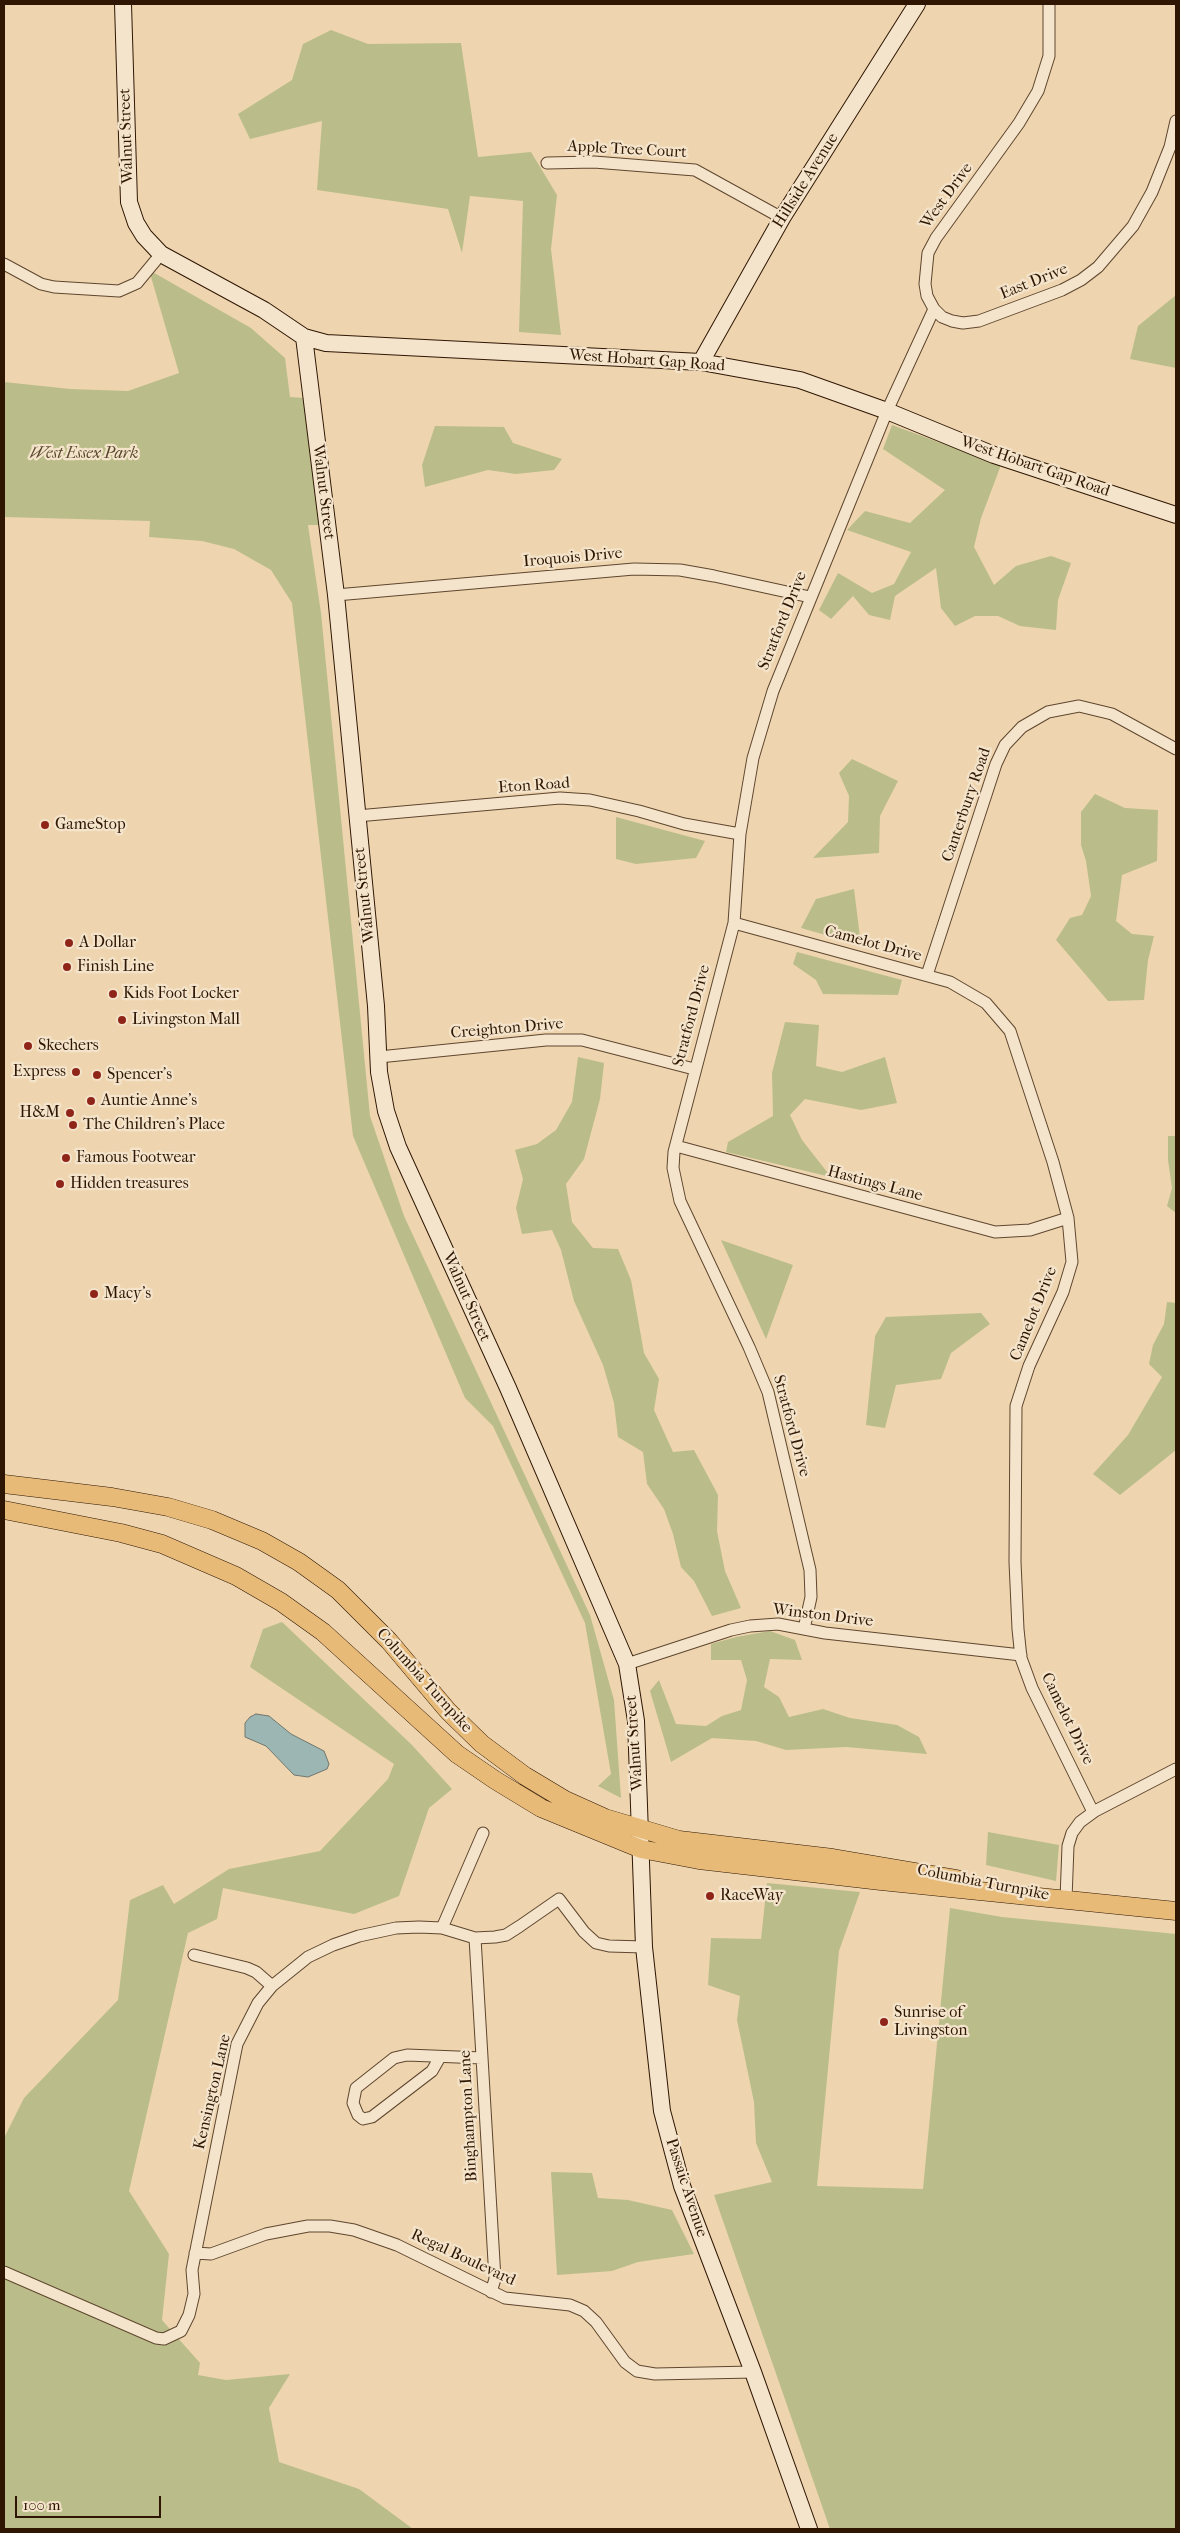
<!DOCTYPE html>
<style>
body{margin:0}
#map{position:relative;width:1180px;height:2533px;overflow:hidden;background:#eed5af;font-family:"IM FELL French Canon",serif}
canvas{display:block}
.frame{position:absolute;inset:0;border:5px solid #2f1603;pointer-events:none}
.scale{position:absolute;left:15px;top:2496px;width:146px;height:22px;box-sizing:border-box;border:2px solid #2f1603;border-top:0;padding-left:6px;font-size:15px;line-height:18px;white-space:nowrap;color:#2f1603;-webkit-text-stroke:4px #f4e4cb;paint-order:stroke}
</style>
<div id="map">
<canvas width="1180" height="2533"></canvas>
<div class="frame"></div>
<div class="scale">100 m</div>
</div>
<script>
const ctx = document.querySelector('canvas').getContext('2d');
ctx.lineJoin = 'round';
function paint(path, color) {
  ctx.fillStyle = color;
  ctx.fill(path, 'evenodd');
}
function poly(rows) {
  const path = new Path2D();
  for (const r of rows) {
    path.moveTo(r[0], r[1]);
    for (let i = 2; i < r.length; i += 2) path.lineTo(r[i], r[i + 1]);
  }
  return path;
}
function stroke(path, color, width, dash) {
  ctx.strokeStyle = color;
  ctx.lineWidth = width;
  ctx.lineCap = dash ? 'butt' : 'round';
  ctx.setLineDash(dash || []);
  ctx.stroke(path);
}
function label(font, color, halo, rows, align = 'center') {
  ctx.font = font + ' "IM FELL French Canon",serif';
  ctx.lineWidth = 4.5;
  ctx.setLineDash([]);
  ctx.textBaseline = 'middle';
  ctx.strokeStyle = halo;
  ctx.fillStyle = color;
  for (const [text, x, y, turn = 0] of rows) {
    ctx.save();
    ctx.translate(x, y);
    ctx.rotate((+turn || 0) * Math.PI / 180);
    ctx.textAlign = isNaN(turn) ? turn : align;
    if (halo) ctx.strokeText(text, 0, 0);
    ctx.fillText(text, 0, 0);
    ctx.restore();
  }
}
paint(poly([
 [331,30,368,44,461,43,478,157,531,152,557,195,551,249,561,335,519,332,523,201,470,196,462,253,448,209,317,190,322,121,250,139,238,114,292,80,303,44],
 [149,270,251,328,285,358,290,397,304,398,319,525,308,525,321,613,370,1116,404,1216,590,1615,614,1700,621,1798,598,1786,611,1774,585,1623,493,1426,465,1398,353,1136,292,603,271,570,234,549,202,541,149,537,150,521,4,517,4,382,70,389,128,391,179,373],
 [1176,295,1176,368,1130,359,1138,326],
 [892,425,1001,465,981,518,974,547,994,585,1016,566,1051,556,1071,563,1058,600,1056,630,1020,626,998,616,975,616,955,626,941,608,936,568,895,596,890,620,869,615,853,596,831,619,819,610,838,573,872,593,894,584,911,552,847,530,865,511,910,523,945,490,883,449],
 [435,426,504,427,513,443,562,459,554,470,516,474,488,470,425,487,422,465],
 [852,759,898,781,880,816,879,853,813,858,848,822,849,796,839,773],
 [1095,794,1125,808,1158,810,1157,861,1122,875,1116,921,1132,934,1154,936,1148,960,1144,1000,1108,1001,1056,940,1070,918,1082,915,1091,896,1086,861,1081,845,1081,812],
 [616,817,705,841,696,858,636,864,616,859],
 [854,889,861,945,801,928,816,899],
 [797,952,902,980,898,995,823,994,816,980,793,964],
 [785,1022,819,1025,816,1066,842,1072,885,1057,897,1103,861,1110,805,1099,790,1115,802,1140,831,1177,726,1152,728,1142,773,1116,772,1073],
 [578,1057,604,1063,600,1099,584,1159,566,1184,572,1222,593,1248,618,1249,631,1280,644,1353,659,1379,654,1410,673,1452,694,1450,718,1495,717,1531,725,1571,741,1608,712,1616,694,1581,681,1567,673,1534,664,1509,647,1484,643,1452,618,1437,614,1403,603,1365,574,1301,561,1250,552,1230,522,1234,516,1208,523,1179,515,1150,537,1144,556,1130,572,1102],
 [1168,1136,1176,1136,1176,1213,1167,1206,1172,1188,1168,1160],
 [721,1240,793,1265,766,1339],
 [1167,1302,1176,1303,1176,1450,1120,1495,1093,1474,1128,1435,1162,1377,1149,1364,1153,1345,1164,1324],
 [981,1313,990,1324,951,1353,941,1379,896,1385,885,1428,866,1425,875,1336,886,1317],
 [282,1622,412,1745,452,1789,429,1808,399,1896,354,1914,223,1888,217,1919,188,1933,129,2191,169,2254,162,2320,200,2363,198,2375,226,2380,290,2374,269,2408,279,2462,359,2489,413,2529,4,2529,4,2138,24,2098,118,2000,130,1900,163,1885,174,1904,229,1869,320,1851,388,1779,394,1764,250,1667,263,1629],
 [770,1631,795,1640,802,1660,770,1659,764,1687,779,1697,789,1717,823,1709,850,1718,897,1725,919,1737,927,1754,846,1747,786,1750,756,1741,712,1738,671,1762,650,1691,659,1680,676,1724,706,1726,722,1716,741,1710,747,1680,741,1660,711,1660,711,1644,736,1637],
 [988,1832,1059,1845,1056,1881,986,1865],
 [767,1883,860,1892,839,1951,817,2186,923,2189,950,1908,1002,1917,1176,1934,1176,2529,830,2529,714,2195,772,2182,756,2143,754,2102,737,2020,740,1996,708,1985,711,1938,761,1939],
 [551,2172,592,2173,598,2198,628,2200,672,2210,694,2254,638,2262,612,2271,557,2275]
]), '#babd8a');
const water = poly([
 [256,1714,269,1716,291,1734,324,1751,329,1764,327,1769,308,1777,294,1775,266,1746,245,1737,245,1723,250,1717,256,1714]
]);
paint(water, '#9cb6b4');
stroke(water, '#70766d', 1);
const street = poly([
 [1049,4,1049,56,1038,91,1019,123,936,238,928,253,925,284,927,296,934,309,942,317,952,321,963,323,979,321,1062,290,1081,280,1098,267,1133,226,1152,192,1170,147,1176,121],
 [547,163,594,162,695,170,782,218],
 [4,264,41,284,54,287,119,291,137,283,161,254],
 [336,595,634,569,680,570,714,576,810,597],
 [357,816,560,798,590,800,639,811,684,824,740,834],
 [734,923,950,982,986,1003,1010,1031,1053,1162,1068,1218,1072,1262,1063,1292,1029,1366,1016,1406,1015,1562,1018,1629,1021,1658,1032,1688,1093,1812],
 [927,975,996,764,1005,745,1022,727,1048,712,1079,706,1112,714,1176,749],
 [379,1057,546,1040,582,1040,694,1069],
 [676,1146,995,1232,1030,1230,1068,1218],
 [804,1629,811,1597,810,1570,768,1392,749,1347,680,1201,673,1168,674,1152,734,923,740,834,753,758,773,691,887,411,934,309],
 [627,1664,731,1630,750,1626,778,1624,825,1633,1021,1655],
 [1066,1899,1068,1846,1072,1833,1080,1822,1095,1811,1176,1769],
 [442,1928,483,1833],
 [475,1938,495,2279,491,2292],
 [194,1955,247,1968,256,1972,272,1986],
 [440,2057,432,2071,372,2117,363,2119,358,2115,353,2103,356,2088,394,2058,407,2055,482,2058],
 [195,2253,211,2254,266,2234,308,2226,330,2226,354,2230,397,2245,505,2298,570,2305,584,2311,596,2322,625,2362,637,2371,655,2374,753,2372],
 [4,2272,156,2338,164,2339,181,2331,189,2315,194,2294,192,2270,237,2044,258,2003,272,1986,308,1957,333,1945,359,1936,396,1928,419,1927,442,1928,475,1938,495,1937,506,1935,520,1926,559,1899,584,1932,596,1943,609,1946,644,1947]
]);
const secondary = poly([
 [123,4,129,202,136,223,144,236,161,254,264,310,304,337,326,343,701,362,800,380,887,411,994,455,1176,515],
 [304,337,336,595,376,1006,379,1072,386,1111,398,1147,508,1388,627,1664,636,1721,644,1947,662,2111,682,2186,753,2372,809,2529],
 [701,362,782,218,917,4]
]);
const primary = poly([
 [4,1484,112,1497,168,1507,212,1520,262,1541,299,1562,338,1590,389,1641,448,1711,482,1744,525,1776,565,1800,605,1818,679,1840,833,1858,957,1879],
 [4,1510,121,1533,162,1544,236,1576,281,1602,323,1632,457,1754,495,1780,541,1808,641,1849,699,1860,881,1881,1176,1911]
]);
stroke(street, '#5f462e', 13);
stroke(secondary, '#2f1603', 18);
stroke(primary, '#2f1603', 19);
stroke(street, '#f4e4cb', 11);
stroke(secondary, '#f4e4cb', 16);
stroke(primary, '#e7ba78', 18);
for (const [x, y, r, color] of [
 [45,825,5,"#8f2418"],
 [69,943,5,"#8f2418"],
 [67,967,5,"#8f2418"],
 [113,994,5,"#8f2418"],
 [122,1020,5,"#8f2418"],
 [28,1046,5,"#8f2418"],
 [76,1072,5,"#8f2418"],
 [97,1075,5,"#8f2418"],
 [91,1101,5,"#8f2418"],
 [70,1113,5,"#8f2418"],
 [73,1125,5,"#8f2418"],
 [66,1158,5,"#8f2418"],
 [60,1184,5,"#8f2418"],
 [94,1294,5,"#8f2418"],
 [710,1896,5,"#8f2418"],
 [884,2022,5,"#8f2418"]
]) {
  const dot = new Path2D();
  dot.arc(x, y, r, 0, 2 * Math.PI);
  ctx.fillStyle = color;
  ctx.fill(dot);
  stroke(dot, '#f4e4cb', 2);
}
label('16px', '#2f1603', '#f4e4cb', [
 ["Walnut Street",127,136,-92],
 ["Apple Tree Court",627,150,3],
 ["Hillside Avenue",806,181,-58],
 ["West Drive",947,196,-54],
 ["East Drive",1034,282,-22],
 ["West Hobart Gap Road",647,361,4],
 ["West Hobart Gap Road",1035,467,19],
 ["Walnut Street",323,492,83],
 ["Iroquois Drive",573,558,-5],
 ["Stratford Drive",783,621,-68],
 ["Eton Road",534,786,-4],
 ["Canterbury Road",967,805,-71],
 ["Walnut Street",365,895,-96],
 ["Camelot Drive",873,944,15],
 ["Stratford Drive",692,1016,-75],
 ["Creighton Drive",507,1029,-5],
 ["Hastings Lane",875,1184,15],
 ["Walnut Street",466,1297,66],
 ["Camelot Drive",1034,1314,-68],
 ["Stratford Drive",791,1426,75],
 ["Winston Drive",823,1616,7],
 ["Columbia Turnpike",424,1681,48],
 ["Camelot Drive",1067,1719,64],
 ["Walnut Street",635,1743,-94],
 ["Columbia Turnpike",983,1883,11],
 ["Kensington Lane",213,2092,-77],
 ["Binghampton Lane",469,2116,-93],
 ["Passaic Avenue",686,2188,72],
 ["Regal Boulevard",463,2258,25]
]);
label('italic 16px', '#59482c', '#f4e4cb', [
 ["West Essex Park",84,454]
]);
label('16px', '#2f1603', '#f4e4cb', [
 ["GameStop",55,825],
 ["A Dollar",79,943],
 ["Finish Line",77,967],
 ["Kids Foot Locker",123,994],
 ["Livingston Mall",132,1020],
 ["Skechers",38,1046],
 ["Express",66,1072,"right"],
 ["Spencer's",107,1075],
 ["Auntie Anne's",101,1101],
 ["H&M",60,1113,"right"],
 ["The Children's Place",83,1125],
 ["Famous Footwear",76,1158],
 ["Hidden treasures",70,1184],
 ["Macy's",104,1294],
 ["RaceWay",720,1896],
 ["Sunrise of",894,2013],
 ["Livingston",894,2031]
], 'left');
</script>
